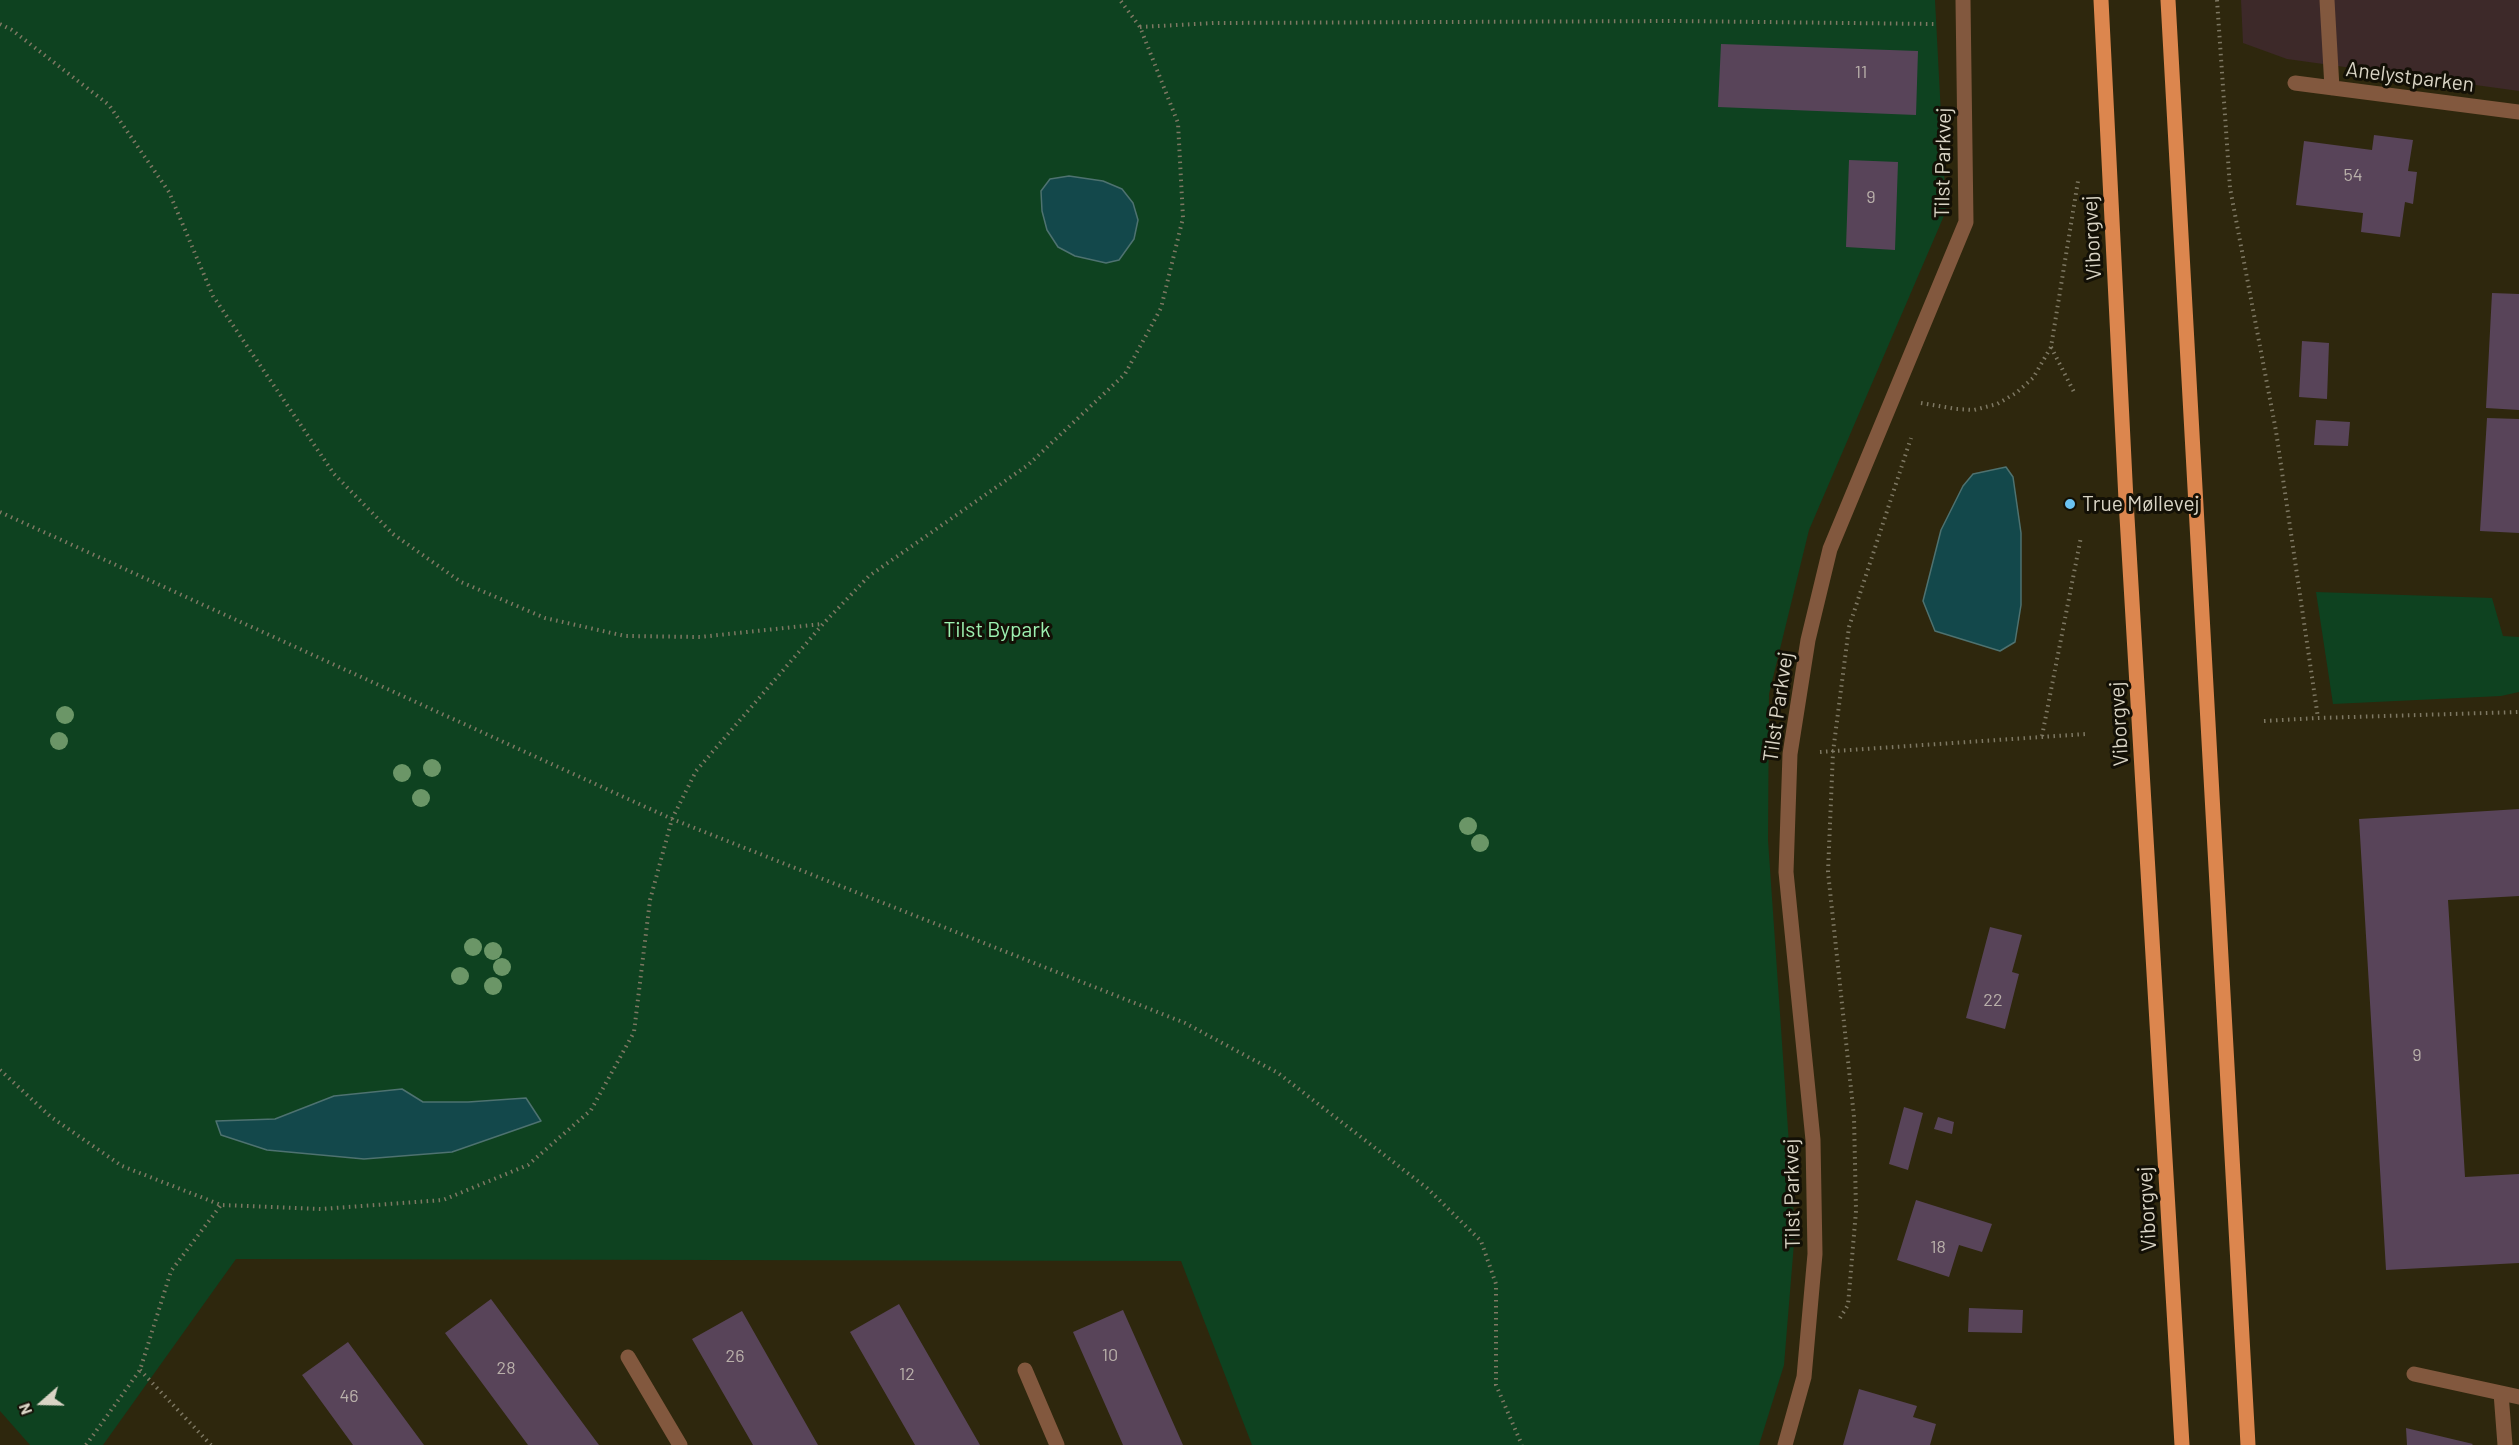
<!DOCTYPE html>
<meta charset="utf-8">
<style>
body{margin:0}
#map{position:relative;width:2519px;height:1445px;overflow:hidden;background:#2e270d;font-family:Barlow,sans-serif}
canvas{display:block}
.north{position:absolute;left:12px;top:1373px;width:60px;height:60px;-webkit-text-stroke:4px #131006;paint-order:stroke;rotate:250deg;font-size:16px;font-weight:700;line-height:24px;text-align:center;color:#d9d4c5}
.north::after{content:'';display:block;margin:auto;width:21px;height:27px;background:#d9d4c5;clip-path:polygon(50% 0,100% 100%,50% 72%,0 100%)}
</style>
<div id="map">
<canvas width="2519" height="1445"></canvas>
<div class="north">N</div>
</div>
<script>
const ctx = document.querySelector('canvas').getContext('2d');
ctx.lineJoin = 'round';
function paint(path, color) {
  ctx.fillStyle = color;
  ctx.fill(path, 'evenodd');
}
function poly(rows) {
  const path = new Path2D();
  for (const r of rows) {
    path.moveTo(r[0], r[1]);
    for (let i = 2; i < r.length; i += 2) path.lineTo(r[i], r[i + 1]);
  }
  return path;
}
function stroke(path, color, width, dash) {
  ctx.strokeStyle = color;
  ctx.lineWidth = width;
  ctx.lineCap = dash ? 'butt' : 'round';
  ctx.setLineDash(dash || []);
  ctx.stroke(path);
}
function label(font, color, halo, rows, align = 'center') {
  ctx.font = font + ' Barlow,sans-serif';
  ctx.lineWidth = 6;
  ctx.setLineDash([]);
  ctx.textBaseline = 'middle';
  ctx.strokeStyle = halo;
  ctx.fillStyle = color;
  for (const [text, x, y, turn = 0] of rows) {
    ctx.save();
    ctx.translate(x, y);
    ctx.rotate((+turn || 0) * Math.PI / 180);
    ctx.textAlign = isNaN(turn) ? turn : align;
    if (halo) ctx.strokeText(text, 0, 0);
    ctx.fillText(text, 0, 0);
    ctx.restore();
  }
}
paint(poly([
 [2241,0,2519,0,2519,91,2287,59,2243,43]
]), '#3d2929');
paint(poly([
 [0,0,1935,0,1946,211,1809,530,1769,694,1768,840,1795,1231,1784,1365,1759,1445,1252,1445,1181,1261,236,1259,103,1445,30,1445,0,1411],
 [2316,592,2492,598,2503,636,2519,637,2519,692,2501,696,2333,704]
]), '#0e4220');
const water = poly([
 [1069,176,1103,181,1122,189,1133,203,1138,220,1134,239,1119,260,1106,263,1075,256,1058,247,1047,230,1042,211,1041,191,1050,179,1069,176],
 [2006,467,2013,477,2021,533,2021,605,2015,642,2000,651,1935,631,1923,601,1941,530,1963,486,1973,474,2006,467],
 [402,1089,423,1102,468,1102,526,1098,541,1121,452,1152,364,1159,267,1150,221,1135,216,1121,275,1119,334,1096,402,1089]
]);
paint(water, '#13484b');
stroke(water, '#4e7270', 1.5);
paint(poly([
 [1721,44,1918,51,1916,115,1718,107],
 [2374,135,2413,140,2408,171,2417,172,2413,204,2405,202,2400,237,2361,232,2363,213,2296,205,2304,141,2372,150],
 [1849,160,1898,162,1895,250,1846,247],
 [2492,293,2519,294,2519,410,2486,408],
 [2302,341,2329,343,2327,399,2299,397],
 [2487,418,2519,419,2519,533,2480,531],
 [2316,420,2350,422,2348,446,2314,445],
 [2519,809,2519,896,2448,900,2465,1177,2519,1174,2519,1263,2386,1270,2359,819],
 [1990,927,2022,935,2012,972,2019,974,2005,1029,1966,1018],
 [1904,1107,1923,1113,1908,1170,1889,1164],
 [1938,1117,1954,1122,1952,1134,1934,1129],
 [1916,1200,1992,1224,1982,1252,1959,1245,1949,1277,1897,1260],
 [491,1299,599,1445,528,1445,445,1333],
 [899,1304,980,1445,915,1445,850,1332],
 [1969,1308,2023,1310,2022,1333,1968,1332],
 [1123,1310,1183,1445,1123,1445,1073,1332],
 [742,1311,818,1445,753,1445,692,1339],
 [348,1342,424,1445,353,1445,302,1375],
 [1859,1389,1917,1406,1913,1417,1936,1424,1930,1445,1843,1445],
 [2406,1428,2473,1444,2472,1445,2407,1445]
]), '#584459');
stroke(poly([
 [2217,0,2230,188,2276,431,2318,718],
 [0,24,12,30,109,105,169,192,213,296,334,474,393,534,461,582,545,618,625,636,700,637,822,624],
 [1140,27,1214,23,1675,21,1934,24],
 [2051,347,2075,394],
 [1921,403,1956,409,1974,410,1997,404,2016,393,2033,378,2051,347,2078,181],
 [0,512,672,819,1185,1023,1278,1073,1427,1188,1481,1241,1496,1284,1496,1385,1522,1445],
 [2264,721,2318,718,2519,712],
 [2042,736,2081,537],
 [1820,752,2086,734],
 [0,1070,51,1117,122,1166,221,1205,321,1209,443,1200,528,1165,591,1110,634,1032,650,900,672,819,696,771,823,624,869,576,1028,465,1125,374,1161,308,1183,218,1178,123,1140,27,1120,0],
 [1840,1318,1848,1305,1856,1211,1854,1117,1828,872,1833,752,1849,627,1911,438],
 [140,1370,211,1445],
 [86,1445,140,1370,171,1271,221,1205]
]), '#7e7863', 4, [1.5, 4.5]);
stroke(poly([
 [2327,0,2332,88],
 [2295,83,2519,112],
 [628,1357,680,1445],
 [1025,1370,1057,1445],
 [2414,1374,2519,1397],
 [2501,1393,2505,1445],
 [1785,1445,1804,1377,1815,1254,1813,1140,1786,872,1790,754,1808,640,1830,549,1966,222,1963,0]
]), '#82583e', 15);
stroke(poly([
 [2101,0,2126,500,2182,1445],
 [2168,0,2248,1445]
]), '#dc864e', 15);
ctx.fillStyle = '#6b9667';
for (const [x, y] of [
 [65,715],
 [59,741],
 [432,768],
 [402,773],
 [421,798],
 [1468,826],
 [1480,843],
 [473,947],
 [493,951],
 [502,967],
 [460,976],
 [493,986]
]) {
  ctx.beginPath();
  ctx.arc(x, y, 9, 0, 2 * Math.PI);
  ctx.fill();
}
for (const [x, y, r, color] of [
 [2070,504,6,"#6bc3f2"]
]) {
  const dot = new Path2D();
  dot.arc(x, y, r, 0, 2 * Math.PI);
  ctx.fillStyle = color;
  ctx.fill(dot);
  stroke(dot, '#131006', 2);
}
label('18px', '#b9b0aa', null, [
 ["11",1861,72],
 ["54",2353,175],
 ["9",1871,197],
 ["22",1993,1000],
 ["9",2417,1055],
 ["18",1938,1247],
 ["10",1110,1355],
 ["26",735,1356],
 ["28",506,1368],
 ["12",907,1374],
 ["46",349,1396]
]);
label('21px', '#d9d4c5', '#131006', [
 ["Anelystparken",2410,77,7],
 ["Tilst Parkvej",1943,163,-89],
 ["Viborgvej",2092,238,-93],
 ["Tilst Parkvej",1778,707,-82],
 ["Viborgvej",2119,724,-93],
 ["Tilst Parkvej",1792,1194,-91],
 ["Viborgvej",2147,1209,-93]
]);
label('21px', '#d9d4c5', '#131006', [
 ["True Møllevej",2082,504]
], 'left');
label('21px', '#9df1b1', '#131006', [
 ["Tilst Bypark",997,630]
]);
</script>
